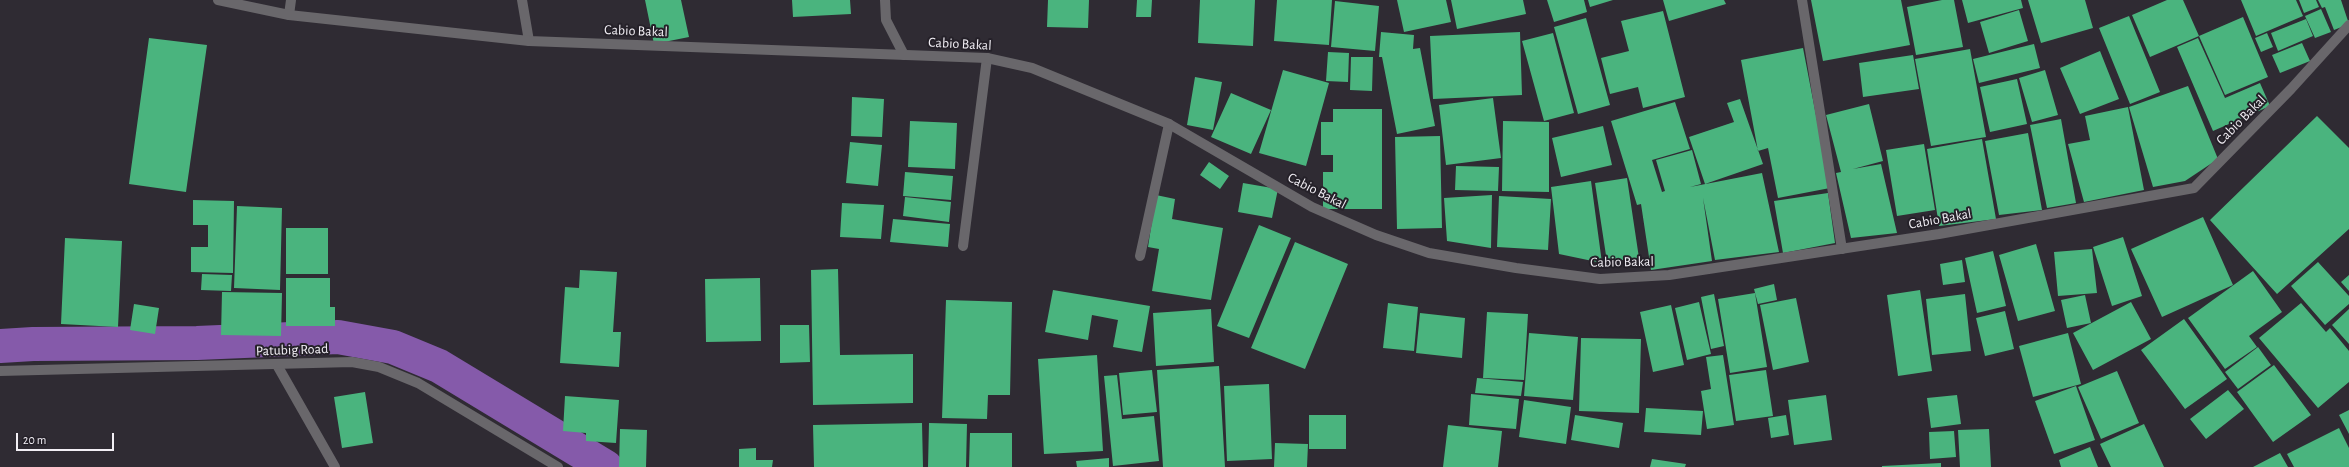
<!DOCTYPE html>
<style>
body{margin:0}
#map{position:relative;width:2349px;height:467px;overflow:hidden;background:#2f2b33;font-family:"Alegreya Sans",sans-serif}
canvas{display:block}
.scale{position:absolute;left:16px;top:433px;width:98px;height:18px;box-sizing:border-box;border:2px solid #f2eff5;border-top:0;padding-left:5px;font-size:12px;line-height:14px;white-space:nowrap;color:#f2eff5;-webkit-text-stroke:3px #252129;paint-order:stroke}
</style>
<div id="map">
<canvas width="2349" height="467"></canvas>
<div class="scale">20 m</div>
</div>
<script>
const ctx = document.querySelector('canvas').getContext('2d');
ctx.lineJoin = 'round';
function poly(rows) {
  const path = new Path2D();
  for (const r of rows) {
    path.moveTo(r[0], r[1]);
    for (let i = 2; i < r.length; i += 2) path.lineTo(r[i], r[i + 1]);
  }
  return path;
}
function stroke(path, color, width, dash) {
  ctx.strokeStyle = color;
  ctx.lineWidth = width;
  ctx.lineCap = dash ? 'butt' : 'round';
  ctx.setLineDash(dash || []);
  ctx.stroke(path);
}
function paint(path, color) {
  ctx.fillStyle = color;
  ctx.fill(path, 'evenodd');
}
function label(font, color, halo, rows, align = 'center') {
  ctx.font = font + ' "Alegreya Sans",sans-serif';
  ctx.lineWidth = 4;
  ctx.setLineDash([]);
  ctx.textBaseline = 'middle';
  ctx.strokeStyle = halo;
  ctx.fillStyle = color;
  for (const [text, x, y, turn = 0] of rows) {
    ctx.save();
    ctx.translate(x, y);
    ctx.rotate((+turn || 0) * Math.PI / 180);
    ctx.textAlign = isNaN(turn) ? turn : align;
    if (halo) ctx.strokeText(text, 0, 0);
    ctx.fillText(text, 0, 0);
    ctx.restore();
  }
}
stroke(poly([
 [0,346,33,344,197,343,338,337,393,347,439,366,606,467]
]), '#855aaa', 34);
paint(poly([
 [645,0,681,0,689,37,654,44],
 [792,0,850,0,851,14,793,17],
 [1048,0,1089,0,1088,28,1047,27],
 [1137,0,1152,0,1151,17,1136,17],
 [1200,0,1255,0,1253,46,1198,43],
 [1277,0,1332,0,1329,45,1274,41],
 [1397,0,1446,0,1451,22,1404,32],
 [1451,0,1523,0,1526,14,1457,29],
 [1547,0,1584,0,1587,12,1554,22],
 [1588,0,1613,0,1590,7],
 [1663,0,1724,0,1726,4,1669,21],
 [1811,0,1901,0,1910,45,1823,61],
 [1942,0,1954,0,1963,47,1916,55,1907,7],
 [1962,0,2021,0,2023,8,1968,23],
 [2028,0,2085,0,2093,28,2041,43],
 [2167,0,2183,0,2199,36,2150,57,2132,15],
 [2241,0,2296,0,2303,16,2256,36],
 [2299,0,2316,0,2319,7,2304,13],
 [2318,0,2341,0,2349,24,2334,30,2325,7,2322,8],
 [1335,1,1379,6,1375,51,1331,47],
 [2321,9,2331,32,2315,38,2305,16],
 [2019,10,2028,41,1989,53,1980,22],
 [1663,11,1685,97,1643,108,1638,87,1610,94,1601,58,1629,51,1621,21],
 [2129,16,2160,92,2130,104,2099,28],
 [2243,17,2268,77,2225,95,2199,36],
 [1586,18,1610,105,1578,114,1554,27],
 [2306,19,2313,36,2278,51,2271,33],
 [1381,32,1414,35,1413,49,1420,48,1435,126,1397,134,1382,57,1379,57],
 [1520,32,1522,95,1433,99,1430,36],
 [1553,33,1574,113,1544,121,1522,41],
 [2267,33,2273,47,2261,52,2255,38],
 [149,38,207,45,186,192,129,184],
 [2198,38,2225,98,2260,83,2270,106,2213,131,2177,47],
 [2302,43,2310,61,2280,73,2272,55],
 [2034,44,2040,68,1979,83,1973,59],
 [1803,48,1830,188,1778,198,1768,148,1758,151,1741,60],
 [1970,49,1986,137,1931,146,1915,59],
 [2100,51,2119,99,2080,114,2060,68],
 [1328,52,1349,53,1348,82,1326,81],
 [1913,55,1919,89,1863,97,1859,63],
 [1351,57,1373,57,1372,91,1350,90],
 [1283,70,1329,83,1306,166,1259,153],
 [2045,70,2058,115,2032,122,2019,78],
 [1195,77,1222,82,1213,130,1187,125],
 [2017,79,2027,124,1990,132,1980,87],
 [2188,86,2218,159,2185,181,2153,187,2129,107],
 [1231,93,1271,110,1251,154,1211,137],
 [852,97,884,99,882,137,851,136],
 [1493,98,1501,158,1446,165,1439,105],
 [1740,99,1763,164,1705,184,1689,137,1734,122,1727,103],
 [1675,102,1690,149,1652,160,1662,192,1665,191,1656,160,1692,150,1701,184,1690,187,1762,173,1779,252,1715,260,1703,198,1712,261,1651,270,1641,204,1637,205,1611,121],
 [1869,104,1883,161,1853,169,1881,164,1897,233,1851,238,1836,173,1841,172,1826,115],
 [2128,107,2144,190,2084,202,2068,144,2090,140,2085,116],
 [1333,109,1382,109,1382,209,1323,209,1323,172,1333,172,1333,155,1321,155,1321,122,1333,122],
 [2317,116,2349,148,2349,229,2277,294,2210,220],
 [2061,119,2076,203,2047,208,2030,125],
 [910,121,957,123,955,169,908,167],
 [1503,121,1549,122,1549,192,1502,191],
 [1603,126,1612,165,1561,177,1552,138],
 [2028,133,2042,210,1999,215,1985,141],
 [1440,136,1442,228,1397,229,1395,137],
 [1982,139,1996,219,1939,226,1927,149],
 [850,142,882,145,878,186,846,183],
 [1924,144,1935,210,1897,216,1886,150],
 [1209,162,1229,176,1220,189,1200,175],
 [1456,166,1499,167,1498,191,1455,190],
 [905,172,953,176,951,200,903,196],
 [1627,178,1639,258,1607,262,1595,183],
 [1591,181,1602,263,1559,254,1551,187],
 [1243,183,1278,189,1272,218,1238,212],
 [1828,193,1835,243,1783,253,1774,201],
 [1156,195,1175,199,1172,219,1223,228,1211,300,1152,291,1159,249,1148,247],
 [1492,195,1491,248,1447,241,1444,198],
 [1499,196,1551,199,1548,250,1497,247],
 [905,197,951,202,949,222,903,216],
 [193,200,234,201,233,273,191,272,191,247,208,247,208,225,193,225],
 [842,203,884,205,881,239,840,237],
 [237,206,282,208,280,290,234,288],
 [2203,217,2233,285,2162,317,2131,249],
 [893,219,950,224,948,247,890,242],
 [1259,225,1291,238,1249,338,1217,326],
 [286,228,328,228,328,274,286,274],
 [2123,237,2142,296,2112,306,2093,247],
 [65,238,122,241,118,327,61,324],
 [1295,242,1348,264,1305,369,1251,348],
 [2036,244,2055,311,2018,321,1999,255],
 [2092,249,2097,293,2058,296,2054,252],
 [1993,251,2006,306,1977,313,1965,258],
 [1962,260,1965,282,1943,285,1940,264],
 [2318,262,2349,296,2349,304,2325,325,2291,286],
 [838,269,840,355,913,354,913,403,813,405,811,270],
 [580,270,617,272,613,332,621,332,619,367,560,363,565,287,579,288],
 [2253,271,2282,312,2249,336,2257,347,2225,369,2188,318],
 [202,274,232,275,231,291,201,290],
 [2349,275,2349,291,2341,282],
 [286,278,330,278,330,307,335,307,335,326,286,326],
 [760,278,761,341,706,342,705,279],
 [1774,284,1777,300,1758,304,1754,289],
 [1053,290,1150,306,1142,352,1113,347,1118,320,1092,315,1088,340,1045,332],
 [1920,290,1932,371,1898,376,1887,295],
 [222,292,282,293,281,336,221,335],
 [1755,293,1767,367,1730,373,1718,299],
 [1714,294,1724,346,1711,349,1701,297],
 [1965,294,1971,351,1932,355,1926,299],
 [2085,295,2091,323,2067,328,2061,300],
 [1796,298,1809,362,1773,370,1760,305],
 [946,300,1012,302,1010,395,988,395,987,419,942,418],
 [1699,302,1711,354,1687,360,1675,308],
 [2131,302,2151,339,2093,370,2073,333],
 [1388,303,1418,307,1414,351,1383,348],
 [2301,303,2326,332,2330,328,2349,351,2349,382,2318,408,2259,338],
 [134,304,159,308,155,334,130,330],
 [1671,305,1684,365,1653,372,1640,312],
 [1211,309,1214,362,1156,366,1153,313],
 [2349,309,2349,344,2332,325],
 [2005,311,2014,349,1985,356,1976,318],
 [1487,312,1528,314,1524,380,1483,378],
 [1420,313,1465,318,1462,358,1416,353],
 [2184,319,2227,379,2185,409,2141,350],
 [780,325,809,325,810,362,780,363],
 [1529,333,1578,337,1573,400,1524,396],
 [2068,333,2081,384,2033,397,2019,346],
 [1581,338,1641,339,1639,413,1579,411],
 [2258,347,2271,365,2238,389,2225,372],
 [1097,355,1103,451,1044,454,1038,359],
 [1723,355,1734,425,1707,429,1701,391,1711,389,1706,357],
 [2274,365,2311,415,2273,442,2237,392],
 [1219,366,1225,467,1163,467,1157,370],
 [1152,370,1157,412,1123,415,1119,373],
 [1766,370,1773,416,1736,421,1729,375],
 [2117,371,2139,423,2101,439,2078,387],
 [1117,375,1122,419,1154,416,1159,461,1113,466,1104,376],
 [1477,378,1523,382,1521,396,1475,393],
 [1269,384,1272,459,1227,461,1224,386],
 [2076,386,2095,440,2054,454,2035,401],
 [2228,390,2244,409,2206,439,2190,419],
 [365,392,373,443,342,448,334,397],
 [1471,394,1519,399,1516,429,1469,425],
 [1826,395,1832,440,1794,445,1788,400],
 [1957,395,1961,424,1931,428,1927,398],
 [565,396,619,400,616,443,586,441,586,433,563,431],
 [1524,400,1571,407,1566,444,1519,437],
 [1646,408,1703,411,1701,435,1644,432],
 [2349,410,2349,434,2339,415],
 [1309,415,1346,415,1346,449,1309,449],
 [1575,415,1623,423,1619,448,1571,440],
 [1786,415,1789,435,1771,438,1768,418],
 [922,423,923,467,814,467,813,425],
 [929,423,967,424,966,467,928,467],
 [2144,424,2164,467,2111,467,2100,444],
 [1448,425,1502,431,1498,467,1443,467],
 [2339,428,2349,448,2349,467,2294,467,2287,454],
 [620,429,647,430,646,467,619,467],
 [1989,429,1991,467,1960,467,1958,430],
 [1954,431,1956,457,1930,459,1929,432],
 [970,433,1012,433,1012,467,969,467],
 [1275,443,1308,444,1307,467,1274,467],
 [2090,447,2098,467,2061,467,2059,460],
 [756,448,756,460,773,460,772,467,739,467,739,449],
 [2280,453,2288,467,2253,467],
 [1109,458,1109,467,1077,467,1076,461],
 [1652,459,1686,464,1685,467,1650,467],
 [1941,463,1941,467,1882,467,1882,466]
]), '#4ab47e');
stroke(poly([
 [522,0,529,41],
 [289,15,291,0],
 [963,246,987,58],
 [1140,256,1169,124],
 [277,365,335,467]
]), '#69676b', 10);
stroke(poly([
 [885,0,886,20,904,55],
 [1802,0,1842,249],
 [0,371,352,362,379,367,418,383,558,467]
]), '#69676b', 10);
stroke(poly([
 [218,0,289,15,529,41,987,58,1032,68,1169,124,1312,207,1376,235,1429,253,1516,268,1600,279,1669,275,1939,234,2194,188,2291,89,2349,25]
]), '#69676b', 10);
label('14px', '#f2eff5', '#252129', [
 ["Cabio Bakal",636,31,2],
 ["Cabio Bakal",960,44,3],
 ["Cabio Bakal",2241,120,-45],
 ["Cabio Bakal",1317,191,27],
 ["Cabio Bakal",1940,219,-10],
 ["Cabio Bakal",1622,262,-1],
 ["Patubig Road",292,350,-2]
]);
</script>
